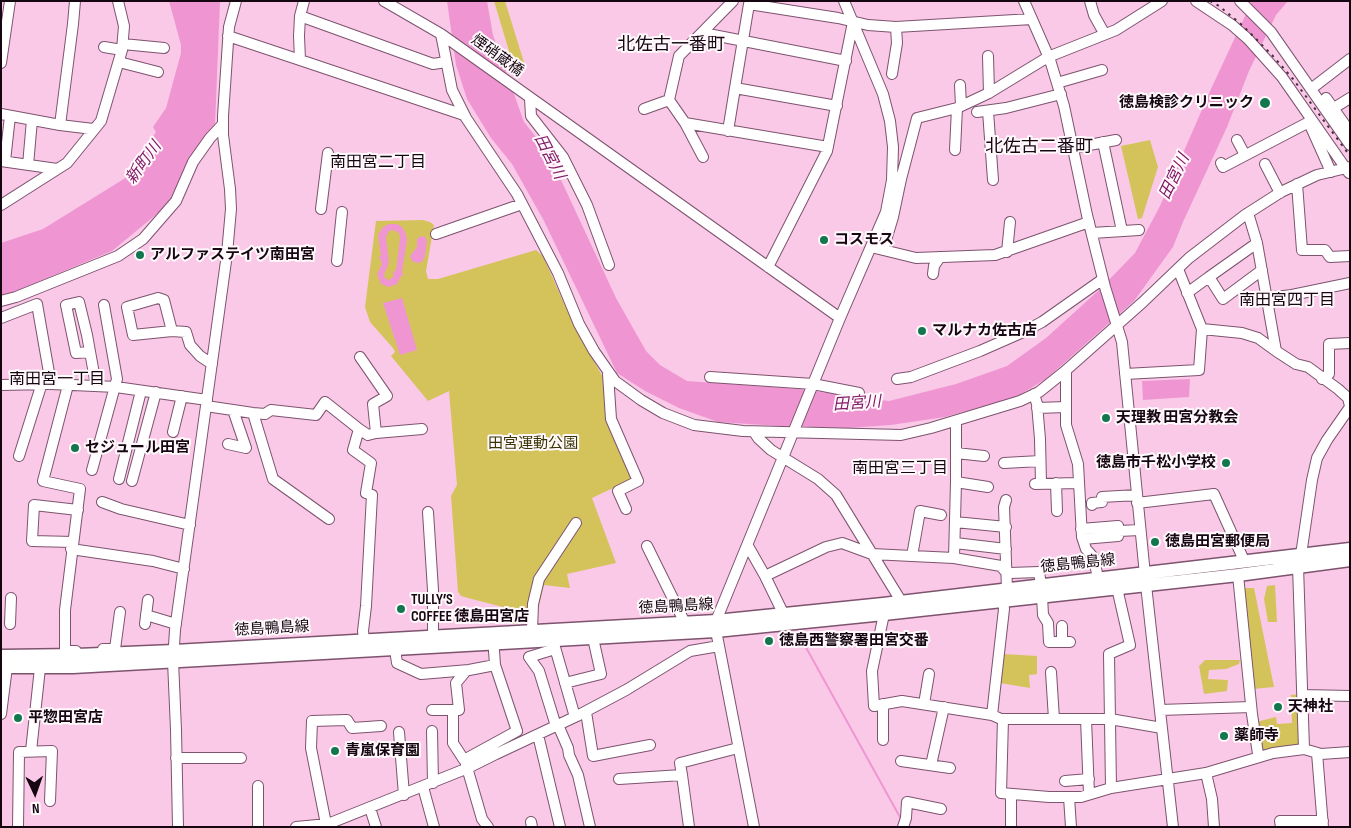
<!DOCTYPE html>
<meta charset="utf-8">
<style>
body{margin:0}
#map{position:relative;width:1351px;height:828px;overflow:hidden;background:#fac9e8;font-family:"Sofia Sans Condensed",sans-serif}
canvas{display:block}
.frame{position:absolute;inset:0;border:2px solid #160611;pointer-events:none}
.north{position:absolute;left:10px;top:768px;width:50px;height:50px;-webkit-text-stroke:4px #fff9fc;paint-order:stroke;rotate:177deg;font-size:14px;font-weight:700;line-height:20px;text-align:center;color:#160611}
.north::after{content:'';display:block;margin:auto;width:18px;height:22px;background:#160611;clip-path:polygon(50% 0,100% 100%,50% 72%,0 100%)}
</style>
<div id="map">
<canvas width="1351" height="828"></canvas>
<div class="frame"></div>
<div class="north">N</div>
</div>
<script>
const ctx = document.querySelector('canvas').getContext('2d');
ctx.lineJoin = 'round';
function paint(path, color) {
  ctx.fillStyle = color;
  ctx.fill(path, 'evenodd');
}
function poly(rows) {
  const path = new Path2D();
  for (const r of rows) {
    path.moveTo(r[0], r[1]);
    for (let i = 2; i < r.length; i += 2) path.lineTo(r[i], r[i + 1]);
  }
  return path;
}
function stroke(path, color, width, dash) {
  ctx.strokeStyle = color;
  ctx.lineWidth = width;
  ctx.lineCap = dash ? 'butt' : 'round';
  ctx.setLineDash(dash || []);
  ctx.stroke(path);
}
function label(font, color, halo, rows, align = 'center') {
  ctx.font = font + ' "Sofia Sans Condensed","Noto Sans JP",sans-serif';
  ctx.lineWidth = 4;
  ctx.setLineDash([]);
  ctx.textBaseline = 'middle';
  ctx.strokeStyle = halo;
  ctx.fillStyle = color;
  for (const [text, x, y, turn = 0] of rows) {
    ctx.save();
    ctx.translate(x, y);
    ctx.rotate((+turn || 0) * Math.PI / 180);
    ctx.textAlign = isNaN(turn) ? turn : align;
    if (halo) ctx.strokeText(text, 0, 0);
    ctx.fillText(text, 0, 0);
    ctx.restore();
  }
}
paint(poly([
 [494,1,505,1,526,69,517,73,509,62,509,51],
 [1150,140,1158,167,1142,218,1138,219,1121,146],
 [423,220,430,222,434,225,426,271,428,279,438,279,536,250,543,256,574,326,604,379,632,479,592,498,616,563,567,574,570,588,544,585,535,623,511,624,503,607,468,598,461,596,458,592,451,496,457,485,449,391,428,401,391,356,395,352,393,348,370,322,365,307,376,221],
 [1275,585,1277,622,1268,622,1264,599,1267,586],
 [1243,588,1254,588,1274,687,1253,689],
 [1003,654,1037,656,1037,674,1029,675,1030,688,1000,683],
 [1205,660,1240,660,1239,664,1226,669,1209,670,1208,679,1228,680,1227,691,1204,694,1199,666],
 [1301,694,1301,748,1261,751,1256,722,1276,717,1277,724,1292,723,1291,695]
]), '#d4c35a');
paint(poly([
 [169,1,220,1,215,126,187,163,179,186,163,209,112,251,11,293,1,295,1,243,43,229,127,177,156,132,153,127,166,108,181,53,181,45],
 [447,1,487,1,493,35,524,122,548,152,616,298,646,351,660,365,687,381,798,389,889,401,956,384,1007,366,1046,338,1098,291,1135,253,1160,206,1211,89,1252,1,1288,1,1276,15,1249,71,1227,127,1183,222,1173,247,1134,301,1046,379,1016,397,945,417,891,425,848,428,779,426,718,422,679,408,645,391,617,373,544,221,512,164,491,138,467,99,456,65],
 [389,224,397,224,402,227,406,234,407,240,402,271,403,276,401,276,397,284,389,287,381,284,377,274,382,264,379,256,381,256,378,235,383,227],
 [394,230,399,233,400,238,396,270,393,272,393,275,395,275,389,280,385,278,384,275,389,262,386,237,389,231],
 [421,236,425,237,427,240,425,256,422,262,417,263,412,261,410,256,417,247,417,239],
 [402,298,417,350,400,355,383,303],
 [1190,379,1189,397,1143,400,1142,381]
]), '#ef96d2');
stroke(poly([
 [803,642,901,819]
]), '#ef96d2', 2);
const minor = poly([
 [384,1,441,34,840,318],
 [733,1,679,56,669,100,685,123,828,147],
 [1024,1,1050,60,1064,106,1087,215,1105,287,1122,342,1146,585,1173,827],
 [1090,1,1094,15,1104,33],
 [1196,1,1232,25,1248,39,1282,77,1349,173],
 [1240,1,1271,32,1350,145],
 [300,16,304,1],
 [703,33,846,61],
 [441,34,452,90,466,118,517,194,558,273,579,324,594,351,615,381,641,400,663,413,694,425,743,431,901,435,931,428,1020,401,1039,392,1064,372,1143,302,1189,258,1245,215,1281,192,1317,175,1350,167],
 [228,36,300,60],
 [123,44,164,48],
 [104,47,122,50],
 [988,56,989,93],
 [119,62,158,72],
 [446,62,433,64,300,16,299,36,300,60,464,115],
 [1,63,10,1],
 [892,74,897,43,896,27],
 [1057,83,1102,70],
 [960,85,961,106],
 [1311,89,1350,59],
 [1326,98,1350,132],
 [530,99,531,116,563,157,587,205,609,265],
 [837,106,735,88,749,4,838,18,868,25,896,27,1032,19],
 [644,109,669,100],
 [988,111,993,180],
 [1329,111,1350,98],
 [977,112,1006,108,1061,94],
 [1,114,60,125,93,129],
 [685,123,703,157],
 [60,125,73,24,75,1],
 [1310,125,1331,172],
 [728,131,735,88],
 [1237,140,1245,155],
 [1103,142,1122,231],
 [1073,148,1116,140],
 [955,150,957,108],
 [1,161,57,169],
 [5,161,10,116],
 [1221,163,1223,167,1309,122],
 [1265,164,1280,193],
 [28,165,32,120],
 [893,175,901,179,917,118,957,108,989,93,1048,57,1116,30,1162,1],
 [1297,184,1302,250,1325,250,1330,257,1350,256],
 [1,205,67,163,101,121,122,50,124,26,118,1],
 [321,209,328,153],
 [1092,233,1139,230],
 [436,234,522,204],
 [871,247,916,258,995,255,1089,222],
 [883,250,893,217,901,179],
 [1007,252,1010,222],
 [337,261,342,212],
 [768,267,827,151,853,22],
 [933,274,934,266,940,257],
 [1209,277,1257,243],
 [1187,293,1209,277,1223,299,1262,270],
 [1266,298,1292,295,1350,283],
 [1,301,16,297,118,256,143,239,176,201,193,162,210,138,223,124],
 [1,318,37,304,51,384,116,387,207,400],
 [1202,329,1242,333,1258,338,1276,351,1257,243,1248,213],
 [172,331,133,335,127,307,158,298,164,300,172,331,186,332,190,345,200,356,212,364],
 [1276,351,1296,364,1308,367,1338,389,1348,398,1350,406],
 [90,352,76,353,66,305,79,302,87,335,96,385],
 [1066,371,1066,425,1078,464,1082,537,1086,549,1094,558,1098,579],
 [608,374,611,419,638,481,618,491,626,509],
 [1125,374,1199,370,1202,329,1178,269],
 [710,377,813,384,859,393],
 [897,379,911,377,980,351,1021,333,1042,322,1103,279],
 [1322,379,1329,374,1329,344,1350,343],
 [1,385,48,384],
 [68,385,43,481,80,489,65,610,65,651,76,651],
 [1034,394,1037,404,1040,439,1041,483],
 [206,406,253,413,265,414,271,410,316,415,325,402,359,429,353,450,371,463,366,493,372,495,366,606,363,631,364,640],
 [1037,408,1066,407],
 [253,413,273,479,329,519],
 [359,429,368,435,376,433,373,404,387,396,360,357],
 [173,432,182,396],
 [754,432,758,438,771,450,818,479,836,495,901,601],
 [376,433,422,429],
 [228,444,246,448,233,410],
 [956,453,984,456],
 [19,456,42,383],
 [1004,463,1040,461],
 [92,470,117,379,104,305],
 [119,479,141,391],
 [132,481,156,392],
 [956,482,956,421],
 [1056,483,1057,511],
 [1035,484,1078,483],
 [1006,500,1004,507,1007,589],
 [102,502,121,509,190,525],
 [1137,503,1214,494,1242,556,1243,562],
 [1092,505,1092,503,1102,502,1102,497,1137,495],
 [428,512,433,590,433,636],
 [941,515,920,511,912,556,954,558,1001,566,1004,570,1010,573,1039,572,1041,585],
 [955,522,1006,527],
 [1081,529,1118,526,1119,531,1140,530],
 [1083,539,1118,536,1119,531],
 [73,542,32,541,34,505,78,510],
 [955,543,1006,549],
 [647,546,685,623],
 [748,546,765,576,784,615],
 [71,549,153,561,184,569],
 [1301,555,1312,480,1317,458,1327,440,1350,407],
 [954,558,956,482,988,487],
 [1298,566,1304,749],
 [1238,575,1252,714,1258,754,1262,756],
 [765,576,826,547,842,543,872,554,912,556],
 [1042,596,1043,615,1048,623,1049,642,1070,642],
 [883,607,884,614,872,671,874,706,902,701,992,715,1001,719,1110,719,1162,728],
 [146,615,176,624],
 [10,624,11,598],
 [145,624,148,600],
 [1062,626,1062,642],
 [532,631,533,604,539,579,576,523],
 [554,644,575,717],
 [719,646,754,827],
 [103,649,115,649,120,612],
 [395,649,397,663,421,674,469,670,495,665,493,636],
 [555,649,529,657,539,671,556,726],
 [466,671,456,683,459,710,453,710,453,743,464,760,517,731,495,665],
 [1051,672,1054,719],
 [565,683,601,674,593,638],
 [1303,695,1350,696],
 [883,704,883,740],
 [924,704,929,674],
 [432,710,453,710],
 [1160,710,1251,707],
 [586,712,593,756,650,745],
 [1,714,8,659],
 [992,715,1004,609,1003,600],
 [1003,719,1001,793,1049,797,1081,797,1111,788,1206,773,1273,753,1304,749,1321,754,1350,752],
 [1086,719,1089,794],
 [558,725,568,748,569,755,578,775,590,827],
 [432,731,433,783],
 [399,732,404,795],
 [538,735,560,827],
 [31,751,40,668],
 [1317,753,1323,827],
 [496,754,577,716,626,690,690,651,719,646,716,631,716,621,840,318,886,212,892,180,893,147,890,121,883,94,844,1],
 [176,758,241,758],
 [901,761,950,768],
 [466,764,482,819,488,827],
 [931,765,944,707],
 [1206,773,1212,799,1214,827],
 [682,775,680,763,738,748],
 [619,779,682,775,689,827],
 [1065,781,1089,779],
 [258,786,258,827],
 [423,787,434,827],
 [1111,788,1109,654,1130,645,1117,588],
 [1069,797,1071,827],
 [370,808,376,827],
 [531,822,532,827],
 [18,827,19,752,52,751,50,801],
 [178,827,176,730,173,661,175,630,227,254,231,209,230,189,223,135,223,116,229,27,236,1],
 [296,827,328,824,325,819,311,748,312,721,347,720,352,728,381,726],
 [329,827,328,824,468,768,496,754,493,749],
 [903,827,906,818,907,802,941,809],
 [1011,827,1011,794],
 [1281,827,1280,821,1323,821]
]);
const major = poly([
 [1,656,77,655,174,651,716,621,883,604,1350,549],
 [1,667,73,667,716,631,884,614,1238,575,1350,560]
]);
stroke(minor, '#7d536e', 12);
stroke(major, '#7d536e', 15);
stroke(minor, '#fff', 10);
stroke(major, '#fff', 12);
stroke(poly([
 [1210,1,1219,6,1242,25,1272,55,1293,79,1350,156]
]), '#452e3d', 2, [2.5, 5]);
for (const [x, y, r, color] of [
 [1265,103,6,"#12774f"],
 [824,240,5,"#12774f"],
 [140,255,5,"#12774f"],
 [922,331,5,"#12774f"],
 [1106,418,5,"#12774f"],
 [75,448,5,"#12774f"],
 [1226,463,5,"#12774f"],
 [1155,542,5,"#12774f"],
 [401,609,5,"#12774f"],
 [769,641,5,"#12774f"],
 [1278,707,5,"#12774f"],
 [18,718,5,"#12774f"],
 [1224,736,5,"#12774f"],
 [335,751,5,"#12774f"]
]) {
  const dot = new Path2D();
  dot.arc(x, y, r, 0, 2 * Math.PI);
  ctx.fillStyle = color;
  ctx.fill(dot);
  stroke(dot, '#fff9fc', 2);
}
label('15px', '#160611', '#fff9fc', [
 ["煙硝蔵橋",497,56,36],
 ["徳島鴨島線",1078,564,-6],
 ["徳島鴨島線",676,607,-3],
 ["徳島鴨島線",272,629,-3]
]);
label('bold 15px', '#160611', '#fff9fc', [
 ["徳島検診クリニック",1254,103,"right"],
 ["コスモス",834,240],
 ["アルファステイツ南田宮",150,255],
 ["マルナカ佐古店",932,331],
 ["天理教 田宮分教会",1116,418],
 ["セジュール田宮",85,448],
 ["徳島市千松小学校",1216,463,"right"],
 ["徳島田宮郵便局",1165,542],
 ["TULLY’S",411,600],
 ["COFFEE 徳島田宮店",411,617],
 ["徳島西警察署田宮交番",779,641],
 ["天神社",1288,707],
 ["平惣田宮店",28,718],
 ["薬師寺",1234,736],
 ["青嵐保育園",345,751]
], 'left');
label('15px', '#3b3404', '#fff9fc', [
 ["田宮運動公園",533,444]
]);
label('italic 16px', '#821b68', '#fff9fc', [
 ["田宮川",549,157,63],
 ["新町川",144,163,-54],
 ["田宮川",1175,177,-64],
 ["田宮川",857,404,-4]
]);
label('16px', '#160611', '#fff9fc', [
 ["南田宮二丁目",378,163],
 ["南田宮四丁目",1287,301],
 ["南田宮一丁目",57,380],
 ["南田宮三丁目",900,469]
]);
label('18px', '#160611', '#fff9fc', [
 ["北佐古一番町",671,45],
 ["北佐古二番町",1039,147]
]);
</script>
